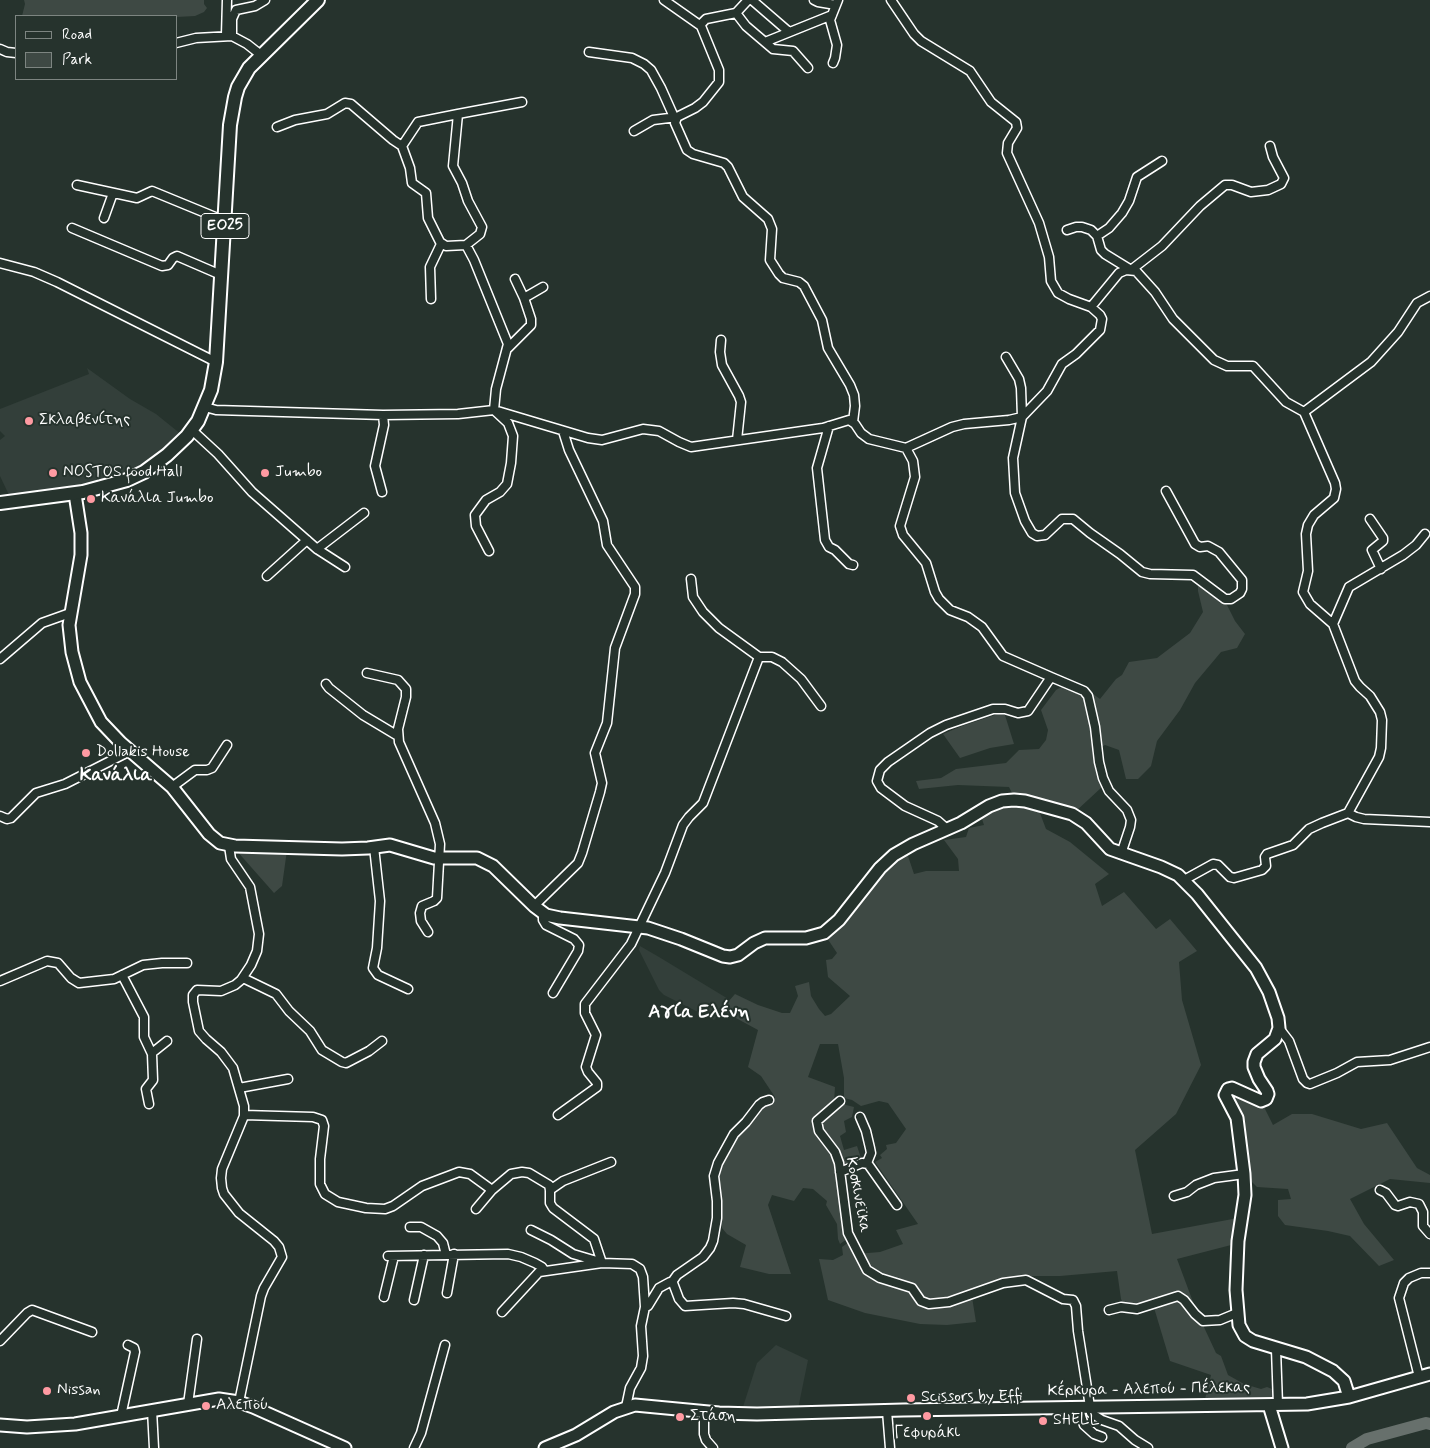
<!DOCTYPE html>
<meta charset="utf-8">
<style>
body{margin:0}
#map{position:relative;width:1430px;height:1448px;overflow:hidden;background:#26332d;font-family:Mynerve,sans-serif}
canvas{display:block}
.legend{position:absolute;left:15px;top:15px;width:162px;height:65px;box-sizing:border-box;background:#26332d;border:1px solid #7d8581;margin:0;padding:6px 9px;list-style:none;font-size:15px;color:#fff}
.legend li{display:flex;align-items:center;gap:10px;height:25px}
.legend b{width:25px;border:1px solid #7d8581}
</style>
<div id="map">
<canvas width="1430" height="1448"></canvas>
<ul class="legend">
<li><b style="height:6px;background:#26332d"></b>Road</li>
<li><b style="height:14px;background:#3e4944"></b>Park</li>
</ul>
</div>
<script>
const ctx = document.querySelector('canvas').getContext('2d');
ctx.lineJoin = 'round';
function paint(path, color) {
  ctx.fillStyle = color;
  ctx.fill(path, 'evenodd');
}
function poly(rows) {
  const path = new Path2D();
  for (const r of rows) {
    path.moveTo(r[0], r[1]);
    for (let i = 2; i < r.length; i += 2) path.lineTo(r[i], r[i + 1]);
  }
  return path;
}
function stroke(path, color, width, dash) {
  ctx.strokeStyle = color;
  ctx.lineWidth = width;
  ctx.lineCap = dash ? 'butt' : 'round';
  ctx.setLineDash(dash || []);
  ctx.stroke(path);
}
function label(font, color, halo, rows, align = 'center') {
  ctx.font = font + ' Mynerve,sans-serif';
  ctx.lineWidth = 4;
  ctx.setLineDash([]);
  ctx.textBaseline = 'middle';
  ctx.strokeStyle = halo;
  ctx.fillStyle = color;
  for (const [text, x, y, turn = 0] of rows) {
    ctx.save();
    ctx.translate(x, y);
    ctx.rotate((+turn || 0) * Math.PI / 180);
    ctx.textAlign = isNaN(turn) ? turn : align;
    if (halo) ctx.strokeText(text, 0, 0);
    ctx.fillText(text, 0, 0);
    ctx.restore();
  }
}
paint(poly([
 [87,368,130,399,156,414,182,435,158,456,127,475,86,485,9,495,0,476,0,440,5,436,0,431,0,409,89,374],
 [640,946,659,957,730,1000,714,1020,664,995,659,990,639,950],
 [776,1345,808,1360,798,1409,742,1410,757,1363]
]), '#333f3a');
paint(poly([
 [24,0,204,0,204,4,207,8,204,12,195,16,176,17,22,16,25,4],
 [1198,581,1227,605,1235,621,1245,634,1237,648,1221,652,1195,683,1180,710,1157,741,1151,766,1138,779,1126,779,1119,750,1105,745,1092,752,1096,772,1102,787,1075,812,1014,797,1009,787,958,785,919,789,916,781,941,778,956,769,1006,763,1019,750,1039,749,1046,740,1048,730,1041,710,1056,690,1065,685,1089,691,1100,699,1116,679,1122,675,1129,662,1157,658,1190,633,1203,612,1198,591],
 [1004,712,1014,744,990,748,960,758,943,734,962,726],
 [1007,804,1038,808,1046,829,1070,842,1109,874,1095,884,1102,906,1124,892,1156,929,1170,919,1197,951,1179,962,1182,1000,1201,1065,1176,1114,1135,1150,1152,1234,1238,1218,1235,1244,1177,1259,1196,1310,1216,1353,1221,1356,1228,1375,1244,1384,1261,1389,1267,1387,1272,1389,1272,1399,1205,1399,1211,1375,1170,1361,1152,1301,1136,1307,1124,1305,1121,1299,1117,1271,1060,1276,1024,1276,971,1291,976,1322,947,1325,920,1324,865,1313,828,1300,819,1259,833,1260,843,1255,842,1247,849,1242,856,1254,880,1252,903,1244,896,1230,918,1224,875,1162,882,1158,880,1155,887,1149,886,1145,896,1143,906,1129,888,1103,879,1101,861,1106,852,1100,844,1098,844,1078,838,1044,820,1044,808,1077,835,1087,834,1102,854,1107,852,1117,844,1121,846,1132,840,1136,844,1150,857,1146,861,1158,838,1168,847,1239,840,1244,838,1239,837,1224,826,1205,827,1201,813,1189,803,1188,794,1201,772,1195,768,1205,791,1274,769,1274,740,1267,746,1245,727,1234,722,1228,719,1178,727,1149,764,1103,773,1104,775,1097,761,1076,748,1067,758,1030,721,1010,735,994,758,1005,782,1013,790,1013,798,996,795,986,809,982,811,996,819,1009,825,1016,831,1014,850,996,828,977,826,960,832,959,837,953,825,935,876,879,896,860,907,853,914,874,926,871,959,871,958,859,944,840,966,837,969,828,984,825,981,816],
 [236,850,287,850,282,886,274,893],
 [1226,1092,1261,1101,1273,1125,1292,1114,1312,1114,1361,1129,1387,1123,1417,1168,1430,1175,1430,1183,1390,1179,1350,1199,1364,1224,1394,1260,1379,1266,1350,1236,1328,1231,1285,1225,1278,1216,1278,1200,1291,1199,1288,1189,1257,1187,1244,1174]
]), '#3e4944');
stroke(poly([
 [1352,1448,1367,1439,1426,1423,1430,1424]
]), '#67706c', 12);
const street = poly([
 [664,0,701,26],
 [748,0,736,13,706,19,702,23,701,26,719,70,719,82,703,102,695,108,677,117,675,123,687,150,693,154,724,163,728,167,743,197,768,219,772,229,770,260,779,274,783,278,799,282,804,286,822,320,828,348,850,385,854,395,855,406,853,422],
 [752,0,789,32],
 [814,0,818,2,836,5],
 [736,13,746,26,773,49,793,51,808,68],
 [226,35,227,0],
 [232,36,232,19,236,10,255,6,265,0],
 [765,42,832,15],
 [176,43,196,38,232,36,247,44,261,55],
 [0,49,7,52,16,53],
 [589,52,632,58,644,64,651,70,661,88,674,117],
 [833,63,835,58,837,45,830,20,838,0],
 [458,114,522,102],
 [277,127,295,120,327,114,345,103,351,104,393,140,402,146,410,168,412,183,426,193,428,218,440,242,446,246,466,245,474,260,508,344,496,389,494,410,508,423,513,436,511,463,507,484,500,492,486,500,475,515,476,526,489,551],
 [634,131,653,120,677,117],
 [402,146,418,122,458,114,453,166,462,183,468,201,482,227,480,234,466,245],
 [1162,161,1137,177,1129,201,1122,213,1109,228,1097,236,1101,250,1105,254,1131,270,1162,246,1200,206,1225,185,1232,185,1251,192,1268,190,1281,184,1284,178,1273,157,1270,146],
 [77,185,137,198,152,191,225,221],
 [104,218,113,193],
 [72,228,162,266,168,265,173,258,177,256,221,275],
 [1067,230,1076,227,1082,227,1091,230,1097,236],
 [0,263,34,272,57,282,216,362],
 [515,279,524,298],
 [431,299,430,267,441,244],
 [1091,307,1119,273,1126,270,1136,271,1155,292,1173,319,1214,360,1227,366,1253,366,1286,402,1304,412,1335,483,1336,489,1334,498,1314,515,1308,525,1306,534,1308,571,1303,592,1310,604,1333,624,1355,681,1360,687,1370,696,1380,712,1382,720,1381,748,1379,757,1348,813,1322,823,1309,829,1293,845,1267,854,1265,857,1266,866,1262,870,1234,878,1230,877,1218,865,1213,864,1184,880],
 [721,340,720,352,722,365,739,396,741,402,737,440],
 [508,348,531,325,531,319,524,298,543,287],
 [1006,357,1019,379,1021,388,1022,417,1013,458,1015,493,1025,521,1032,533,1037,536,1045,535,1062,519,1073,519,1090,533,1120,554,1142,572,1150,574,1193,575,1225,599,1231,599,1240,593,1242,589,1242,580,1219,552,1208,546,1200,547,1195,544,1166,491],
 [205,407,216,410,383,415,458,414,494,410,588,438,602,440,643,429,659,431,679,442,691,447,823,428,849,420,855,424,861,433,869,439,906,448,952,427,964,424,1009,420,1022,417,1047,391,1062,364,1076,354,1100,330,1102,319,1100,315,1091,307,1069,299,1058,293,1051,281,1049,257,1039,223,1007,153,1008,143,1017,128,1016,122,991,102,970,71,921,41,914,34,891,0],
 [1304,412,1371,362,1398,332,1417,303,1430,296],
 [829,426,817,468,825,540,829,547,835,550,849,564,853,565],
 [192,430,218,454,252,492,317,549,345,567],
 [906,448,913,461,915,477,900,526,903,535,926,563,935,592,939,599,950,610,968,617,982,627,1003,656,1051,677,1028,711,1018,713,1005,709,993,709,946,725,930,733,888,762,880,770,877,781,881,788,905,806,938,821,947,829],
 [382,492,375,466,384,425,383,415],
 [1370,519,1383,538,1383,541,1372,550,1381,569],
 [317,549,364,513],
 [267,576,307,540],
 [691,579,693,597,703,612,719,628,759,657],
 [1333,624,1349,587,1403,555,1416,545,1425,534],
 [0,659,42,623,70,613],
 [367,673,398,680,406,689,406,697,398,729,399,742,435,823,440,844,437,898,434,901,422,906,420,913,421,921,428,932],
 [1051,677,1084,691,1088,696,1095,727,1099,762,1103,778,1109,791,1127,810,1131,820,1130,827,1121,854],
 [326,684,329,688,363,715,398,736],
 [172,787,195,770,207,770,212,768,227,745],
 [1348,813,1356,817,1364,819,1430,822],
 [0,816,7,819,11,818,36,793,65,784,130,751],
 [229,846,231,859,250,887,259,934,257,951,251,965,241,980,235,985,221,991,197,990,193,995,193,1002,199,1031,206,1039,221,1052,233,1068,244,1106,244,1116,222,1169,221,1178,222,1188,224,1194,239,1213,274,1241,279,1247,282,1257,264,1288,261,1296,239,1402],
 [374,847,380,901,377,948,373,968,378,975,408,989],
 [534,906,578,863,582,853,600,792,602,783,595,753,607,723,615,648,635,594,635,587,607,545,603,521,569,450,563,431],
 [543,913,543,920,546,925,574,939,579,945,578,951,553,993],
 [122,975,144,1017,144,1037,152,1054,153,1080,146,1089,149,1104],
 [243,978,276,994,289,1011,310,1031,322,1050,342,1062,346,1063,369,1051,382,1041],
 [0,981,47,961,58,963,71,978,79,983,114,979,143,965,162,963,187,963],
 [1279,1028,1289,1041,1303,1079,1307,1083,1310,1084,1337,1073,1357,1062,1390,1060,1430,1047],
 [152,1053,167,1041],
 [239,1088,288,1079],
 [840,1101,817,1121,819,1131,835,1152,839,1163,848,1233,867,1270,880,1278,912,1288,921,1301,929,1304,949,1302,1003,1283,1026,1280,1063,1299,1073,1300,1076,1306,1078,1331,1091,1413,1102,1420,1119,1426,1135,1440,1148,1448],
 [244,1115,313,1117,322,1120,324,1126,320,1159,320,1184,325,1194,338,1202,366,1208,385,1209,393,1206,422,1186,459,1172,470,1174,492,1190,511,1174,522,1172,529,1173,549,1185,550,1190,550,1203,553,1208,594,1239,602,1263,632,1264,640,1269,643,1277,645,1307,648,1306,659,1288,670,1282,673,1283,679,1299,685,1306,733,1303,744,1304,786,1316],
 [558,1115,597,1087,597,1083,588,1072,586,1067,596,1035,585,1013,585,1004,631,944,665,873,683,825,689,817,703,803,759,657,772,657,782,662,801,679,821,706],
 [860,1117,866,1131,870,1148,871,1153,867,1163],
 [840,1172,862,1163,868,1164,897,1205],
 [550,1190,563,1181,611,1162],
 [1380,1190,1386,1193,1395,1205,1398,1206,1410,1202,1419,1204,1423,1212,1423,1226,1430,1234],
 [1174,1196,1187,1192,1196,1185,1214,1178,1244,1174],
 [476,1209,492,1190],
 [410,1227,421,1227,437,1236,443,1243,446,1255],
 [531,1230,551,1240,573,1254,600,1262],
 [388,1256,508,1254,521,1257,535,1263,542,1267,544,1270],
 [672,1282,677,1275,703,1257,710,1248,713,1241,717,1218,717,1201,714,1176,718,1163,734,1134,746,1122,759,1105,763,1102,769,1100],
 [447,1293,454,1254],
 [384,1297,394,1256],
 [414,1300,424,1255],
 [1109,1310,1121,1307,1137,1309,1178,1296,1184,1300,1195,1314,1203,1321,1220,1320,1237,1313],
 [502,1312,539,1272,602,1263],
 [0,1341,27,1313,32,1310,92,1332],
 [1276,1349,1278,1405],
 [1419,1377,1399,1298,1404,1283,1409,1278,1421,1273,1430,1273],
 [188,1404,197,1339],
 [626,1407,630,1388,641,1368,643,1356,641,1326,645,1307],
 [1078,1407,1084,1425,1094,1434,1102,1437],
 [152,1410,154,1448],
 [887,1411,890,1448],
 [704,1412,704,1434,706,1440,713,1448],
 [121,1416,135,1352,134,1348,128,1345],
 [414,1448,421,1433,445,1345]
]);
const secondary = poly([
 [75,494,81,533,81,555,69,625,72,652,80,682,101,722,121,743,172,787,209,834,220,843,235,846,342,849,368,848,390,845,434,858,477,858,493,866,534,906,546,915,560,918,648,928,681,939,723,956,730,957,738,955,754,943,765,938,806,938,824,933,839,920,880,868,894,855,913,844,961,823,989,806,1002,801,1014,800,1025,801,1072,814,1086,823,1110,849,1161,867,1178,875,1197,894,1256,968,1269,992,1278,1018,1279,1028,1275,1039,1257,1054,1254,1062,1254,1067,1259,1079,1267,1091,1268,1094,1266,1099,1261,1101,1232,1088,1228,1089,1225,1095,1237,1118,1244,1174,1245,1195,1238,1241,1236,1290,1239,1325,1245,1336,1253,1341,1306,1357,1333,1371,1344,1381,1349,1397],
 [1269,1405,1282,1448],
 [0,1425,27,1427,75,1424,219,1399,239,1402,253,1407,345,1448],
 [545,1448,576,1435,614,1412,635,1405,719,1413,757,1414,903,1410,1307,1404,1349,1397,1430,1374]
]);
const primary = poly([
 [0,503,83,492,127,480,144,472,167,455,187,436,198,421,211,390,216,362,230,125,235,97,238,87,249,68,318,0]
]);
stroke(street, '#fff', 11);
stroke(secondary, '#fff', 15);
stroke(primary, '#fff', 16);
stroke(street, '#26332d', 8);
stroke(secondary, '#26332d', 11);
stroke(primary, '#26332d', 12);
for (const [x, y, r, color] of [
 [29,421,5,"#ff9aa2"],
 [53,473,5,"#ff9aa2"],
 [265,473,5,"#ff9aa2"],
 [91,499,5,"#ff9aa2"],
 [86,753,5,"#ff9aa2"],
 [47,1391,5,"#ff9aa2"],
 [911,1398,5,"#ff9aa2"],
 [206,1406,5,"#ff9aa2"],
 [927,1416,5,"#ff9aa2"],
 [680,1417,5,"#ff9aa2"],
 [1043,1421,5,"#ff9aa2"]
]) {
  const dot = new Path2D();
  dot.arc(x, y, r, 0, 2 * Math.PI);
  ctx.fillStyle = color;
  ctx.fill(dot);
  stroke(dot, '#26332d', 2);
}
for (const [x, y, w] of [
 [225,226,48]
]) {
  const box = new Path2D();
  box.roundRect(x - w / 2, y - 12.5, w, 25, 4);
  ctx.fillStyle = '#26332d';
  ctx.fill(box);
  stroke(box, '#fff', 1);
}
label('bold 15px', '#fff', null, [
 ["ΕΟ25",225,226]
]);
label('16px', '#fff', '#26332d', [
 ["Σκλαβενίτης",39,421],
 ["NOSTOS food Hall",63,473],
 ["Jumbo",275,473],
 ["Κανάλια Jumbo",101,499],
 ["Dollakis House",96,753],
 ["Nissan",57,1391],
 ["Scissors by Effi",921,1398],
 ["Αλεπού",216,1406],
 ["Στάση",690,1417],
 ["SHELL",1053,1421],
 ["Γεφυράκι",927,1434,"center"]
], 'left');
label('16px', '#fff', '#26332d', [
 ["Κοσκινεϊκα",857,1195,79],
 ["Κέρκυρα - Αλεπού - Πέλεκας",1149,1390,-1]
]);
label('bold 19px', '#fff', '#26332d', [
 ["Κανάλια",116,776],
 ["Αγία Ελένη",699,1013]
]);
</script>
